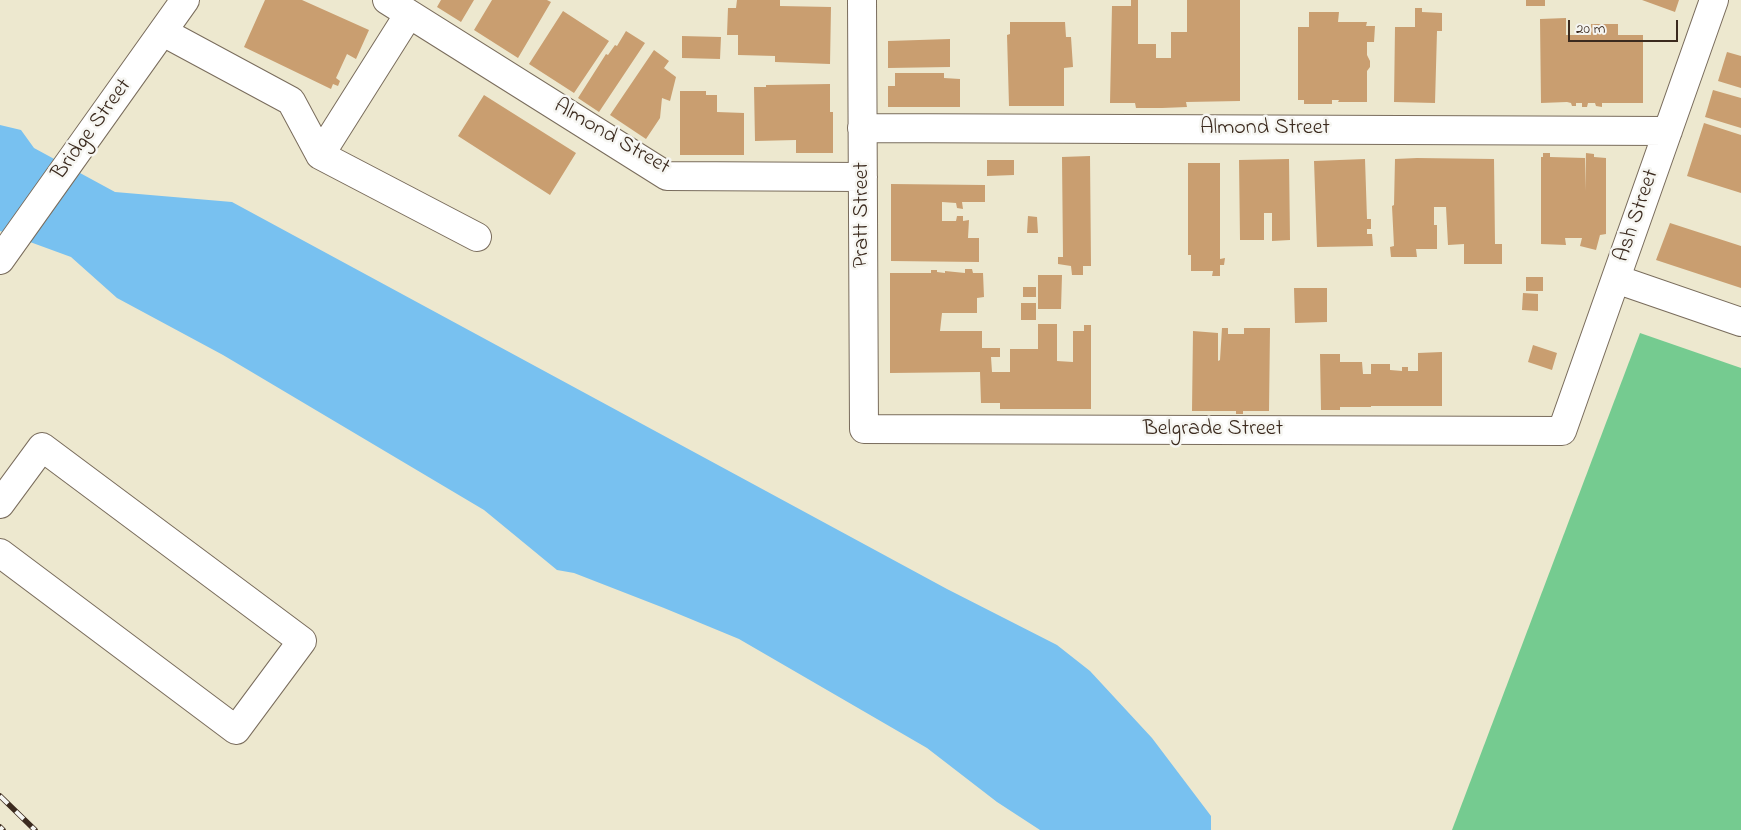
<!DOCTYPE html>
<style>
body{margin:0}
#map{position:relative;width:1741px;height:830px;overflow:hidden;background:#ede8cf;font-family:"Indie Flower",sans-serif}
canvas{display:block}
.scale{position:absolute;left:1568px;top:20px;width:110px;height:22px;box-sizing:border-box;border:2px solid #3b2a1e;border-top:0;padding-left:6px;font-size:15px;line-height:18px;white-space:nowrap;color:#3b2a1e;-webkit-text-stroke:4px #f6f6f2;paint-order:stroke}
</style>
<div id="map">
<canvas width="1741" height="830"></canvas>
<div class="scale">20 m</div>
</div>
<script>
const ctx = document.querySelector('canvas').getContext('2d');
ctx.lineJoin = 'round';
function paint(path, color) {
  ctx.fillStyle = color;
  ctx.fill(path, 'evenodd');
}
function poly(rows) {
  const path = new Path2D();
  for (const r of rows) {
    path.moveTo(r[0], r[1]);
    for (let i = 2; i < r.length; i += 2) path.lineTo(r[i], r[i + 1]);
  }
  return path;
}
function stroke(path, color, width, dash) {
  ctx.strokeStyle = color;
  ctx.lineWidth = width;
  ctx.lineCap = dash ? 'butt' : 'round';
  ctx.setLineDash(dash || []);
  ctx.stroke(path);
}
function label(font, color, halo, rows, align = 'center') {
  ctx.font = font + ' "Indie Flower",sans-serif';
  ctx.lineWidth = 5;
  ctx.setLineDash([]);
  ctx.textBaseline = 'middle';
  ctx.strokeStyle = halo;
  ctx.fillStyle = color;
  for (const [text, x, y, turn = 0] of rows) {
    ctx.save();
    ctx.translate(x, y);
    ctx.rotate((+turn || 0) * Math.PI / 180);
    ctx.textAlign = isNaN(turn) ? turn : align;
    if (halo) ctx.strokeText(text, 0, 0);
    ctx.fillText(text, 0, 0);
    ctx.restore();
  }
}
paint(poly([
 [1640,333,1741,368,1741,830,1452,830]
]), '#75cb90');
paint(poly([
 [0,125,21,130,34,148,115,192,232,202,947,589,1057,645,1090,671,1152,738,1211,816,1211,830,1040,830,997,802,927,748,739,639,664,608,574,573,557,570,484,510,223,355,117,298,71,257,0,231]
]), '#78c1f0');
paint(poly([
 [265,0,302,0,369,30,356,59,347,54,336,78,340,81,338,86,333,84,331,89,244,47],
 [441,0,474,0,461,22,437,7],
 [492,0,547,0,551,2,518,58,474,30],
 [737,0,780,0,780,6,831,7,830,64,775,62,775,56,738,55,738,35,727,35,728,8,736,8],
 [1131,0,1138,0,1138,44,1156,44,1156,58,1171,58,1171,32,1187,32,1187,0,1240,0,1240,101,1186,102,1187,107,1162,108,1136,108,1135,103,1110,103,1112,6,1131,6],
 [1526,0,1545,0,1545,6,1526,6],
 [1642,0,1679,0,1675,12],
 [1415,8,1422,8,1422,12,1442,13,1442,31,1437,31,1435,103,1394,102,1395,27,1415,27],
 [563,11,609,41,574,93,529,64],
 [1309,12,1339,12,1338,22,1367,22,1366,26,1375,26,1374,42,1367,42,1367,55,1370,61,1370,67,1367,71,1367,102,1338,102,1339,100,1332,100,1332,104,1304,104,1304,100,1298,100,1298,27,1309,27],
 [1566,18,1566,35,1591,35,1591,24,1618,24,1618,35,1643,35,1643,103,1602,103,1602,107,1596,106,1595,103,1588,103,1587,107,1582,107,1582,103,1576,103,1576,106,1572,106,1571,103,1567,102,1541,103,1540,19],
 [1010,22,1065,22,1066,37,1071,37,1073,67,1064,68,1064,106,1009,106,1007,35,1010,34],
 [626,31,645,43,599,112,578,98,606,54,608,55,615,45,617,46],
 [682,36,721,37,720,59,682,58],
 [950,39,950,67,888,68,888,41],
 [654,50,669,61,664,68,676,77,670,101,662,98,660,118,646,139,610,115],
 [1727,52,1741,56,1741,88,1718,81],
 [895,73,944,73,944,78,960,79,960,107,888,107,888,86,895,86],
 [830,84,830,112,833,112,833,153,796,153,796,140,755,141,754,87,766,87,766,85],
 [1713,90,1741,98,1741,128,1705,117],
 [680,91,706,91,706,95,717,95,717,112,744,113,744,155,680,155],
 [484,95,576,153,550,195,458,136],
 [1704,123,1741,135,1741,193,1687,176],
 [1543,153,1550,153,1550,157,1585,158,1585,191,1586,153,1594,154,1594,157,1606,158,1606,234,1600,235,1596,250,1580,246,1582,238,1565,238,1566,245,1541,244,1541,157,1543,157],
 [1090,156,1091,266,1083,266,1083,275,1072,275,1071,266,1058,264,1058,257,1063,257,1062,157],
 [1417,158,1494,159,1495,244,1502,244,1502,264,1464,264,1464,244,1448,245,1446,207,1434,207,1434,225,1437,225,1437,249,1416,249,1417,257,1391,257,1390,247,1394,246,1392,206,1394,205,1395,159],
 [1289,159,1290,240,1272,241,1272,213,1264,213,1264,240,1240,240,1239,160],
 [1365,159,1367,219,1371,219,1371,229,1367,229,1367,234,1372,234,1373,246,1317,247,1314,161],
 [987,160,1014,160,1014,175,987,176],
 [1188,163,1220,163,1220,259,1225,258,1224,265,1220,265,1220,276,1212,276,1213,271,1191,271,1191,255,1188,255],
 [891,184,985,185,985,202,962,202,963,209,957,208,956,203,942,202,942,221,956,221,957,216,963,216,963,221,969,220,968,238,979,238,979,262,891,261],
 [1028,216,1037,217,1038,233,1027,233],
 [1670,223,1741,246,1741,288,1656,260],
 [965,269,972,269,973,273,983,273,984,297,977,298,977,313,942,313,940,331,982,331,982,348,1000,348,1000,357,991,357,992,372,1010,372,1010,349,1038,349,1038,324,1057,324,1057,361,1073,362,1073,331,1084,331,1084,325,1091,325,1091,409,1000,409,1000,403,981,403,980,372,890,373,890,273,931,273,931,270,937,270,937,272,945,273,945,271,965,273],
 [1038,275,1062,275,1061,309,1038,309],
 [1526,277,1543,277,1543,291,1526,291],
 [1023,287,1036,287,1036,297,1023,297],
 [1294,288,1327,288,1327,322,1295,323],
 [1523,293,1538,294,1538,311,1522,310],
 [1021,303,1036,303,1036,320,1021,320],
 [1222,328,1228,328,1228,334,1244,334,1244,328,1270,328,1269,411,1243,411,1243,414,1236,414,1236,411,1192,411,1193,331,1218,333,1218,361,1220,360],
 [1533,345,1557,353,1552,370,1528,362],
 [1442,352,1442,406,1371,406,1371,407,1340,407,1340,410,1321,410,1320,354,1340,354,1340,362,1362,362,1363,374,1371,374,1371,364,1390,364,1390,370,1402,371,1402,367,1408,367,1408,371,1418,371,1418,353]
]), '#c99e70');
const minor = poly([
 [387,0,667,176,863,177],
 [862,0,864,429,1562,431,1714,0],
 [163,32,291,101,320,155,477,237],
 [862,128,1668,131],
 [320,155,409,14],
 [1616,279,1741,322],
 [0,504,42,447,302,641,236,730,0,553]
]);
const major = poly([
 [0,260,185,0]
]);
stroke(minor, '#796c5c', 30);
stroke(major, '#796c5c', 30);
stroke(minor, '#fff', 28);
stroke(major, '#fff', 28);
const rail = poly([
 [0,796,35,830],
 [0,827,3,830]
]);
stroke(rail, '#3b2a1e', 5.5);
stroke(rail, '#f6f6f2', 4, [11]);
label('22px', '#3b2a1e', '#f6f6f2', [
 ["Almond Street",1265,129],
 ["Bridge Street",93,130,-54],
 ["Almond Street",611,138,30],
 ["Pratt Street",863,215,-90],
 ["Ash Street",1638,216,-71],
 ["Belgrade Street",1213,430]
]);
</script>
